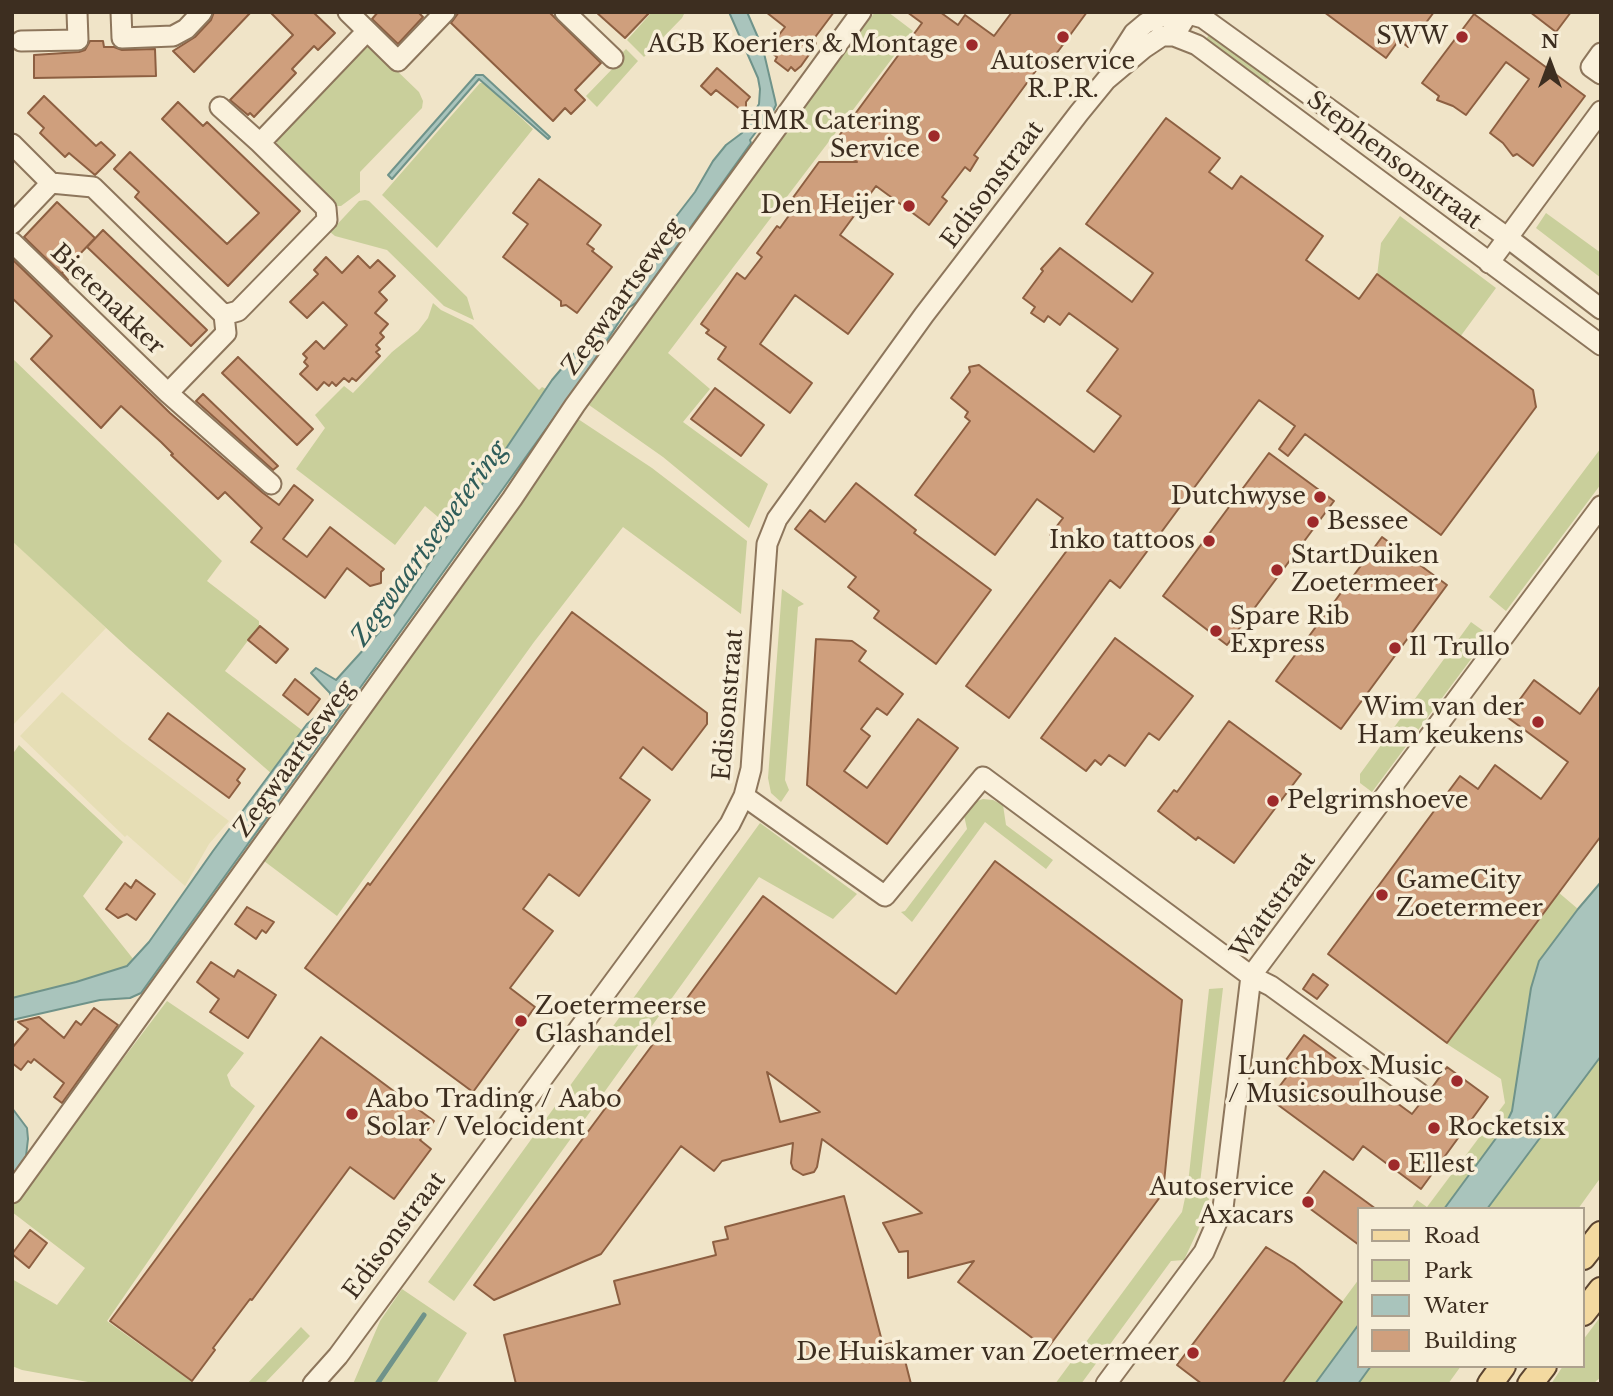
<!DOCTYPE html>
<style>
body{margin:0}
#map{position:relative;width:1613px;height:1396px;overflow:hidden;background:#f0e4c8;font-family:"Libre Baskerville",serif}
canvas{display:block}
.frame{position:absolute;inset:0;border:14px solid #3d2e20;pointer-events:none}
.legend{position:absolute;left:1357px;top:1207px;width:228px;height:161px;box-sizing:border-box;background:#f7eed8;border:2px solid #ada18e;margin:0;padding:9px 12px;list-style:none;font-size:21px;color:#3d2e20}
.legend li{display:flex;align-items:center;gap:14px;height:35px}
.legend b{width:35px;border:2px solid #ada18e}
.north{position:absolute;left:1515px;top:28px;width:70px;height:70px;-webkit-text-stroke:5px #f7eed8;paint-order:stroke;rotate:0deg;font-size:19px;font-weight:700;line-height:28px;text-align:center;color:#3d2e20}
.north::after{content:'';display:block;margin:auto;width:24px;height:32px;background:#3d2e20;clip-path:polygon(50% 0,100% 100%,50% 72%,0 100%)}
</style>
<div id="map">
<canvas width="1613" height="1396"></canvas>
<div class="frame"></div>
<ul class="legend">
<li><b style="height:9px;background:#f3d9a0"></b>Road</li>
<li><b style="height:19px;background:#c9cf9b"></b>Park</li>
<li><b style="height:19px;background:#a9c4bc"></b>Water</li>
<li><b style="height:19px;background:#cf9f7d"></b>Building</li>
</ul>
<div class="north">N</div>
</div>
<script>
const ctx = document.querySelector('canvas').getContext('2d');
ctx.lineJoin = 'round';
function paint(path, color) {
  ctx.fillStyle = color;
  ctx.fill(path, 'evenodd');
}
function poly(rows) {
  const path = new Path2D();
  for (const r of rows) {
    path.moveTo(r[0], r[1]);
    for (let i = 2; i < r.length; i += 2) path.lineTo(r[i], r[i + 1]);
  }
  return path;
}
function stroke(path, color, width, dash) {
  ctx.strokeStyle = color;
  ctx.lineWidth = width;
  ctx.lineCap = dash ? 'butt' : 'round';
  ctx.setLineDash(dash || []);
  ctx.stroke(path);
}
function label(font, color, halo, rows, align = 'center') {
  ctx.font = font + ' "Libre Baskerville",serif';
  ctx.lineWidth = 7;
  ctx.setLineDash([]);
  ctx.textBaseline = 'middle';
  ctx.strokeStyle = halo;
  ctx.fillStyle = color;
  for (const [text, x, y, turn = 0] of rows) {
    ctx.save();
    ctx.translate(x, y);
    ctx.rotate((+turn || 0) * Math.PI / 180);
    ctx.textAlign = isNaN(turn) ? turn : align;
    if (halo) ctx.strokeText(text, 0, 0);
    ctx.fillText(text, 0, 0);
    ctx.restore();
  }
}
paint(poly([
 [12,540,106,628,13,725,12,724],
 [62,692,123,742,229,821,209,844,185,886,127,835,125,837,20,736]
]), '#e6deb5');
paint(poly([
 [652,12,685,12,682,18,644,57,627,40],
 [875,12,888,12,913,31,668,353,710,389,683,422,768,484,749,528,663,457,589,405,733,202],
 [1211,32,1273,77,1268,84,1257,82,1204,42],
 [367,42,419,92,423,101,422,108,360,172,360,192,341,206,337,206,277,146,277,139],
 [626,49,638,61,597,107,586,96,618,63,615,60],
 [480,83,484,83,533,129,437,248,382,195],
 [365,200,369,201,467,297,474,320,444,306,387,250,335,236,330,232,359,201],
 [1546,213,1601,253,1601,278,1536,228],
 [1400,216,1496,288,1460,337,1377,276,1381,243],
 [433,303,441,310,472,325,539,390,542,387,546,389,451,528,425,506,395,545,296,469,325,428,315,415,344,386,353,393,392,352,418,331,428,318],
 [12,358,222,561,207,581,259,621,259,626,225,671,303,731,272,774,129,649,12,541],
 [578,419,652,468,747,541,741,614,623,527,534,642,337,916,264,861],
 [1601,448,1601,484,1506,611,1489,597],
 [782,589,804,604,798,607,785,780,789,790,781,802,771,793,768,778],
 [1471,622,1489,635,1372,792,1360,783,1360,774],
 [19,745,123,842,83,896,134,960,127,966,76,982,12,998,12,755],
 [983,799,993,800,1003,805,1006,825,1053,860,1046,869,985,822,912,922,901,912,905,911,967,829,963,811,971,803],
 [760,823,857,894,833,919,759,877,454,1301,428,1282],
 [1558,892,1578,909,1539,961,1535,972,1512,1111,1505,1126,1444,1209,1411,1209,1417,1200,1427,1207,1505,1103,1501,1079,1447,1044],
 [1223,988,1200,1183,1209,1199,1198,1230,1184,1260,1171,1261,1081,1384,1055,1384,1182,1212,1188,1184,1209,989],
 [167,1001,244,1053,227,1075,231,1086,255,1106,107,1321,192,1382,218,1384,99,1384,22,1370,12,1366,12,1279,57,1305,85,1268,12,1212,12,1205],
 [1601,1056,1601,1177,1578,1209,1487,1209],
 [1359,1279,1359,1324,1346,1343,1315,1384,1281,1384],
 [402,1289,467,1333,436,1384,353,1384,380,1321],
 [1601,1316,1601,1377,1593,1384,1551,1384,1563,1366,1583,1366,1583,1340],
 [301,1327,310,1336,264,1384,247,1384],
 [1371,1366,1461,1366,1448,1384,1358,1384]
]), '#c9cf9b');
const water = poly([
 [729,12,747,12,763,49,775,100,776,105,770,118,756,132,750,140,751,143,637,302,628,308,584,376,141,993,130,998,100,1000,12,1020,12,998,76,982,127,966,149,942,213,851,307,724,331,705,330,693,311,673,316,668,336,680,393,617,552,380,611,310,651,249,695,192,713,161,726,145,742,133,759,104,760,89,758,78,729,12],
 [476,75,483,75,550,137,548,139,479,79,392,179,388,175,476,75],
 [1601,882,1601,1056,1487,1209,1444,1209,1505,1126,1512,1111,1531,988,1539,961,1578,909,1601,882],
 [12,1108,27,1128,28,1139,26,1156,12,1176,12,1108],
 [1359,1324,1359,1366,1371,1366,1358,1384,1315,1384,1359,1324]
]);
paint(water, '#a9c4bc');
stroke(water, '#6f938a', 2);
stroke(poly([
 [377,1384,424,1315]
]), '#6f938a', 5);
const building = poly([
 [214,12,251,12,194,72,173,51,195,37,211,20,214,12],
 [270,12,313,12,335,33,318,50,314,46,292,69,296,73,254,117,250,113,248,115,230,100,293,35,270,12],
 [378,12,418,12,423,17,398,44,372,19,378,12],
 [459,12,549,12,601,63,575,90,585,100,571,114,565,108,553,121,451,23,459,12],
 [596,12,650,12,625,38,596,12],
 [766,12,834,12,813,40,816,43,813,49,801,66,795,71,791,67,788,71,775,61,777,57,773,54,777,48,772,44,785,27,766,12],
 [907,12,940,12,958,25,965,15,994,36,1012,12,1087,12,1048,65,1043,61,974,155,978,158,970,171,965,167,942,197,947,201,929,225,876,186,840,235,893,274,848,334,795,295,760,344,812,383,790,413,718,359,726,347,706,333,709,330,701,324,737,273,745,279,762,257,757,253,777,226,780,228,798,203,792,199,819,162,857,162,833,144,922,23,907,12],
 [1324,12,1434,12,1408,47,1399,40,1386,58,1324,12],
 [1530,12,1571,12,1556,32,1530,12],
 [1474,14,1585,96,1533,166,1517,154,1513,156,1503,143,1490,133,1529,79,1506,62,1466,115,1453,106,1437,100,1439,96,1422,83,1474,14],
 [90,41,103,41,104,47,114,47,122,50,155,49,156,76,34,78,34,55,79,52,85,50,90,41],
 [717,68,750,97,746,102,746,114,716,90,711,95,701,86,717,68],
 [44,96,96,146,101,142,115,155,95,175,69,153,65,157,40,133,44,128,28,113,44,96],
 [178,102,203,126,207,122,300,211,228,286,135,197,139,192,114,169,130,152,227,244,259,213,162,119,178,102],
 [1166,118,1220,158,1209,172,1232,189,1241,176,1323,236,1306,260,1359,299,1377,274,1533,390,1536,407,1441,535,1305,434,1288,456,1279,449,1295,426,1259,400,1120,588,1110,580,1009,718,966,686,1068,549,1050,535,1063,518,1037,499,995,555,915,495,970,421,965,417,968,412,951,398,970,372,969,367,979,365,1094,452,1121,416,1087,391,1118,349,1069,313,1060,325,1048,316,1044,322,1031,313,1035,307,1023,298,1043,271,1041,269,1060,248,1132,302,1153,273,1086,224,1166,118],
 [539,179,601,225,587,244,594,249,592,251,612,267,577,313,566,305,561,306,561,301,503,257,528,224,513,213,539,179],
 [57,202,95,238,62,273,68,280,24,237,57,202],
 [103,230,207,330,191,346,87,247,103,230],
 [358,256,370,268,378,260,395,276,379,292,387,300,375,313,388,324,380,333,384,337,376,345,380,349,376,352,380,356,356,381,352,378,349,382,344,378,336,386,332,382,329,386,324,382,317,390,300,374,308,366,304,362,307,358,303,354,316,341,324,349,347,325,323,302,307,318,290,302,318,274,314,270,326,257,342,273,358,256],
 [12,259,170,413,263,493,279,505,294,485,313,500,283,539,307,557,330,527,384,569,381,572,381,583,370,586,347,568,325,598,251,542,262,528,225,492,218,499,171,455,173,454,161,442,121,406,101,428,31,359,52,336,12,298,12,259],
 [238,357,313,429,297,445,222,373,238,357],
 [715,388,764,425,741,456,691,419,715,388],
 [203,394,278,466,273,470,196,401,203,394],
 [1269,453,1334,501,1227,645,1163,596,1269,453],
 [856,483,916,530,914,533,991,590,936,664,874,618,879,611,848,587,856,577,795,529,810,510,825,522,856,483],
 [1382,537,1447,585,1341,729,1276,681,1382,537],
 [572,612,707,713,707,724,672,770,643,747,620,778,650,800,579,896,549,874,523,909,553,931,510,988,535,1007,473,1092,305,968,368,883,370,885,572,612],
 [260,626,288,649,276,663,248,640,260,626],
 [1115,638,1193,696,1159,740,1149,733,1125,766,1109,755,1101,765,1095,760,1086,771,1041,738,1115,638],
 [816,639,852,641,866,651,859,661,903,694,887,715,877,708,861,729,870,736,844,771,867,788,918,719,958,748,887,844,807,785,816,639],
 [295,679,320,699,308,715,283,695,295,679],
 [1534,680,1580,714,1601,685,1601,836,1447,1043,1328,954,1460,776,1478,789,1495,765,1541,799,1568,762,1507,717,1534,680],
 [168,713,245,769,237,780,240,783,229,798,149,739,168,713],
 [1229,721,1301,774,1234,863,1198,837,1196,840,1158,811,1174,790,1177,792,1229,721],
 [995,861,1182,1000,1163,1193,1047,1349,958,1282,974,1261,908,1278,908,1251,899,1252,883,1223,922,1213,822,1139,817,1167,814,1172,803,1175,793,1169,791,1163,793,1143,722,1161,714,1171,681,1146,601,1254,494,1300,474,1285,763,896,896,994,995,861],
 [767,1072,820,1112,780,1122,767,1072],
 [136,880,155,894,136,920,127,914,118,918,106,909,125,883,131,888,136,880],
 [247,907,274,922,266,933,262,930,256,939,235,924,247,907],
 [211,962,234,977,238,970,276,995,248,1038,210,1012,219,999,197,982,211,962],
 [1313,974,1328,985,1317,999,1303,989,1313,974],
 [94,1008,118,1025,62,1103,54,1097,64,1083,34,1059,31,1063,28,1061,21,1070,12,1063,12,1048,28,1029,18,1022,39,1017,64,1038,76,1021,81,1025,94,1008],
 [1304,1035,1412,1114,1419,1105,1428,1101,1431,1089,1447,1067,1488,1097,1421,1189,1363,1146,1353,1160,1270,1099,1291,1071,1283,1064,1304,1035],
 [321,1037,434,1121,420,1140,431,1149,394,1199,350,1167,252,1300,250,1299,213,1348,215,1350,192,1381,110,1321,321,1037],
 [1324,1171,1376,1209,1359,1209,1359,1245,1301,1202,1324,1171],
 [844,1196,883,1345,900,1341,911,1384,516,1384,504,1335,620,1304,614,1281,716,1255,713,1242,728,1239,725,1227,844,1196],
 [30,1230,47,1243,29,1268,12,1254,30,1230],
 [1266,1247,1294,1264,1342,1302,1282,1384,1202,1384,1177,1365,1266,1247]
]);
paint(building, '#cf9f7d');
stroke(building, '#8d5f41', 2);
const minor = poly([
 [121,12,122,38,173,36,186,29,202,12],
 [348,12,398,61,445,12],
 [565,12,613,58],
 [1172,12,1174,36,1197,45,1601,345],
 [1181,12,1203,18,1508,238,1601,309],
 [21,41,78,40,77,12],
 [1601,53,1591,67,1601,74],
 [1111,69,1134,33,1146,23,1172,12],
 [220,107,260,143],
 [12,144,51,183,93,187,224,315,238,311,327,220,326,208,260,143,367,31],
 [12,224,51,183],
 [12,242,168,393,271,484],
 [1489,263,1601,111],
 [168,393,226,333,224,315],
 [744,796,885,896,983,777,1251,976,1271,986,1419,1093],
 [12,1193,512,499,575,405,861,12],
 [313,1384,338,1356,730,824,744,796,751,769,767,544,777,519,924,315,1079,113,1106,80,1144,48,1162,36,1174,36,1189,12],
 [1106,1384,1204,1252,1223,1208,1251,976,1601,506]
]);
const major = poly([
 [1583,1257,1601,1234],
 [1583,1313,1601,1290],
 [1490,1384,1503,1366],
 [1530,1384,1544,1366]
]);
stroke(minor, '#8d765c', 23);
stroke(major, '#5b4430', 28);
stroke(minor, '#faf1dc', 19);
stroke(major, '#f3d9a0', 24);
for (const [x, y, r, color] of [
 [1063,37,7,"#9e2a2b"],
 [1462,37,7,"#9e2a2b"],
 [972,45,7,"#9e2a2b"],
 [934,136,7,"#9e2a2b"],
 [909,206,7,"#9e2a2b"],
 [1320,497,7,"#9e2a2b"],
 [1313,522,7,"#9e2a2b"],
 [1209,541,7,"#9e2a2b"],
 [1277,570,7,"#9e2a2b"],
 [1216,631,7,"#9e2a2b"],
 [1395,648,7,"#9e2a2b"],
 [1538,722,7,"#9e2a2b"],
 [1273,801,7,"#9e2a2b"],
 [1382,895,7,"#9e2a2b"],
 [521,1021,7,"#9e2a2b"],
 [1457,1081,7,"#9e2a2b"],
 [352,1114,7,"#9e2a2b"],
 [1434,1128,7,"#9e2a2b"],
 [1394,1165,7,"#9e2a2b"],
 [1308,1202,7,"#9e2a2b"],
 [1193,1353,7,"#9e2a2b"]
]) {
  const dot = new Path2D();
  dot.arc(x, y, r, 0, 2 * Math.PI);
  ctx.fillStyle = color;
  ctx.fill(dot);
  stroke(dot, '#f7eed8', 2.5);
}
label('24px', '#3d2e20', '#f7eed8', [
 ["SWW",1448,37],
 ["AGB Koeriers & Montage",958,45],
 ["Autoservice",1063,62,"center"],
 ["R.P.R.",1063,90,"center"],
 ["HMR Catering",920,122],
 ["Service",920,150],
 ["Den Heijer",895,206],
 ["Dutchwyse",1306,497],
 ["Bessee",1327,522,"left"],
 ["Inko tattoos",1195,541],
 ["StartDuiken",1291,556,"left"],
 ["Zoetermeer",1291,584,"left"],
 ["Spare Rib",1230,617,"left"],
 ["Express",1230,645,"left"],
 ["Il Trullo",1409,648,"left"],
 ["Wim van der",1524,708],
 ["Ham keukens",1524,736],
 ["Pelgrimshoeve",1287,801,"left"],
 ["GameCity",1396,881,"left"],
 ["Zoetermeer",1396,909,"left"],
 ["Zoetermeerse",535,1007,"left"],
 ["Glashandel",535,1035,"left"],
 ["Lunchbox Music",1443,1067],
 ["/ Musicsoulhouse",1443,1095],
 ["Aabo Trading / Aabo",366,1100,"left"],
 ["Solar / Velocident",366,1128,"left"],
 ["Rocketsix",1448,1128,"left"],
 ["Ellest",1408,1165,"left"],
 ["Autoservice",1294,1188],
 ["Axacars",1294,1216],
 ["De Huiskamer van Zoetermeer",1179,1353]
], 'right');
label('24px', '#3d2e20', '#f7eed8', [
 ["Stephensonstraat",1394,161,37],
 ["Edisonstraat",993,185,-53],
 ["Zegwaartseweg",623,297,-54],
 ["Bietenakker",107,300,44],
 ["Edisonstraat",729,705,-85],
 ["Zegwaartseweg",295,759,-54],
 ["Wattstraat",1274,906,-54],
 ["Edisonstraat",395,1236,-53]
]);
label('italic 26px', '#2f5d5a', '#f7eed8', [
 ["Zegwaartsewetering",430,544,-54]
]);
</script>
